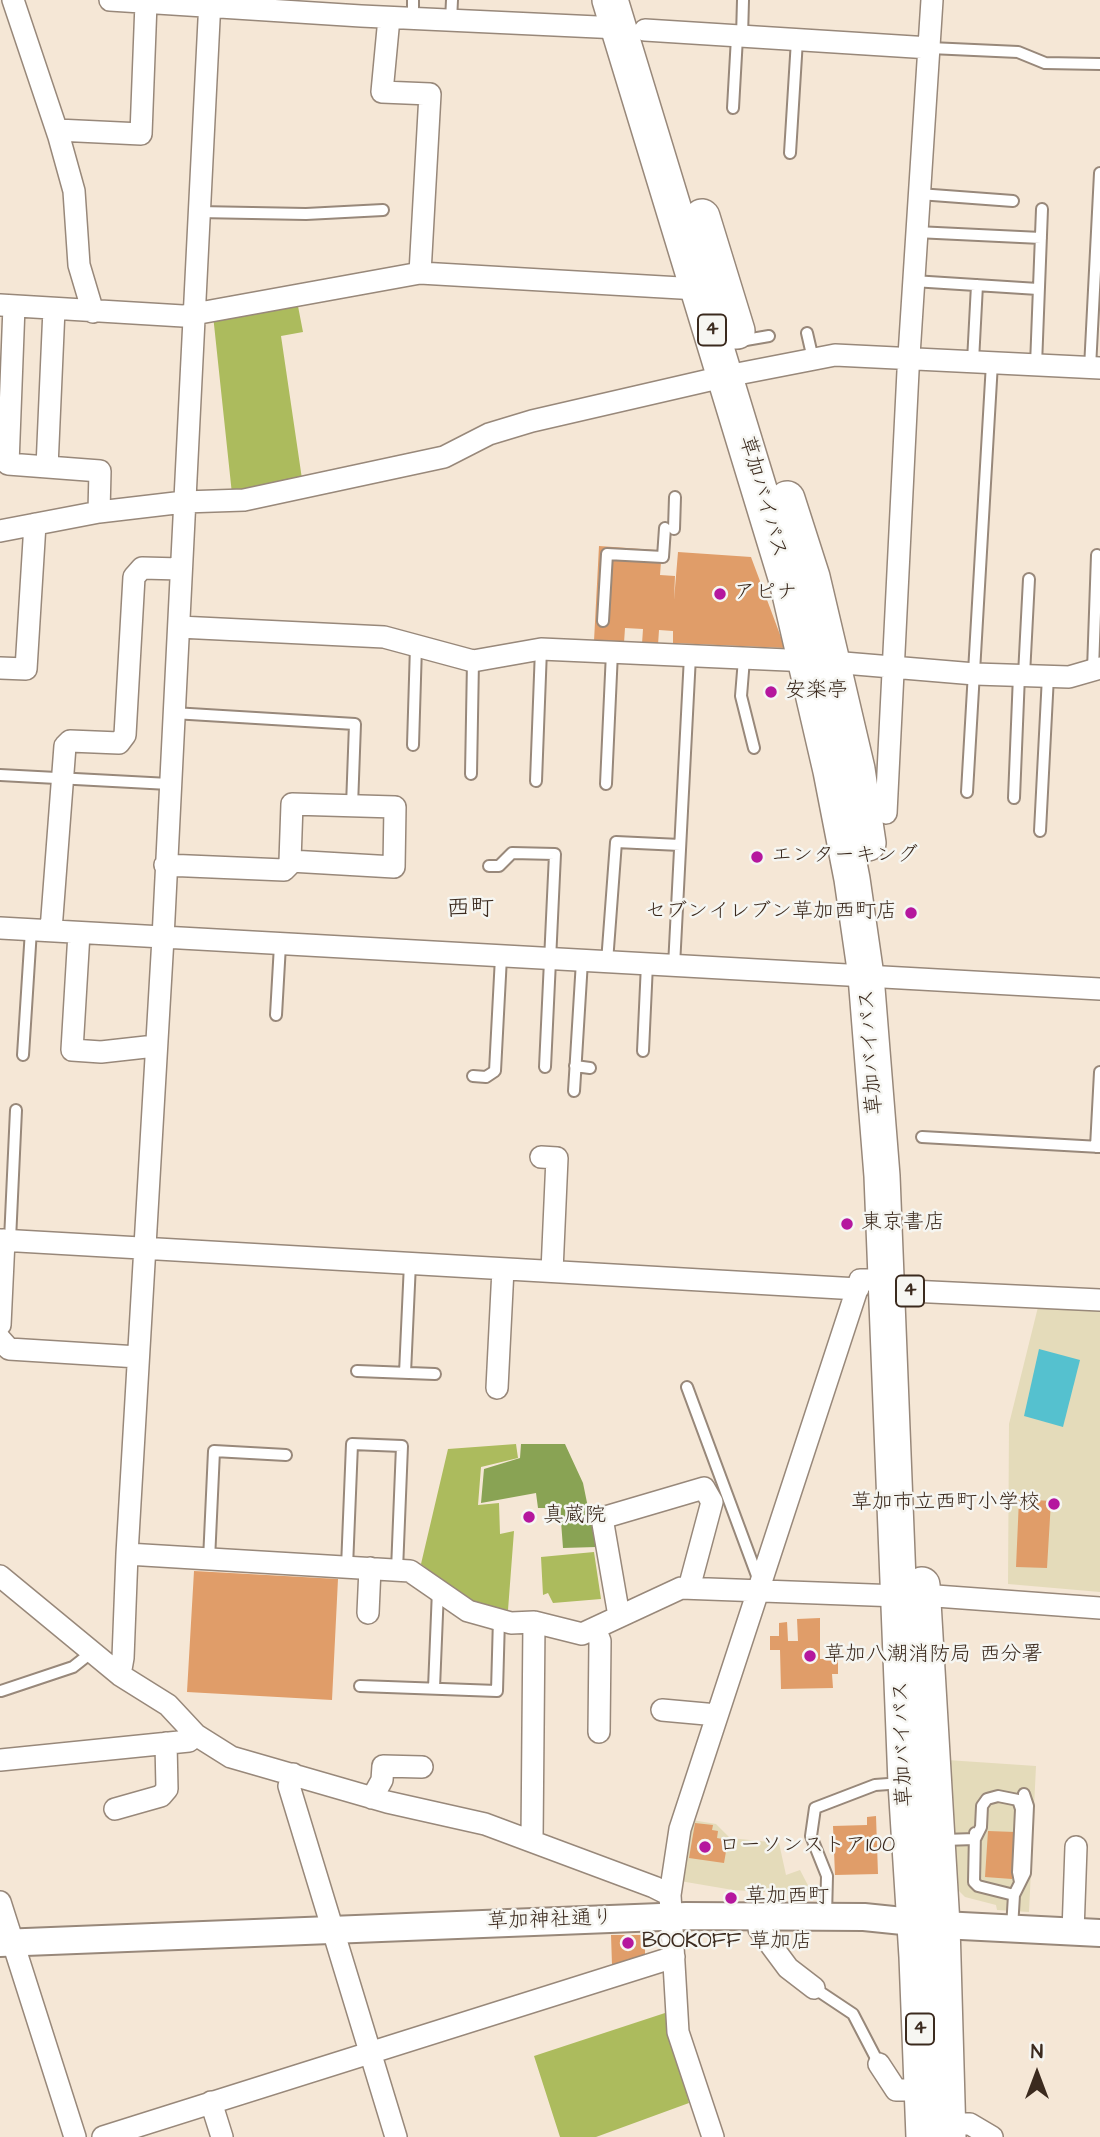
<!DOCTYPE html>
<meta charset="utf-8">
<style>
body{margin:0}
#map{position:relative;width:1100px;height:2137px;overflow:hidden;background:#f5e7d6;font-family:"Architects Daughter",sans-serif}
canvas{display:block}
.north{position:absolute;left:1002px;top:2039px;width:70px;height:70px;-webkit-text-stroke:5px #f6f6f2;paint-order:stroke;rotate:0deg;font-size:19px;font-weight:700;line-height:28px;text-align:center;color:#3b2a1e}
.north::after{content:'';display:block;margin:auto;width:24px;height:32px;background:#3b2a1e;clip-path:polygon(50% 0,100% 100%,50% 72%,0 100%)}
</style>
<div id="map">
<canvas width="1100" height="2137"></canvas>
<div class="north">N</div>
</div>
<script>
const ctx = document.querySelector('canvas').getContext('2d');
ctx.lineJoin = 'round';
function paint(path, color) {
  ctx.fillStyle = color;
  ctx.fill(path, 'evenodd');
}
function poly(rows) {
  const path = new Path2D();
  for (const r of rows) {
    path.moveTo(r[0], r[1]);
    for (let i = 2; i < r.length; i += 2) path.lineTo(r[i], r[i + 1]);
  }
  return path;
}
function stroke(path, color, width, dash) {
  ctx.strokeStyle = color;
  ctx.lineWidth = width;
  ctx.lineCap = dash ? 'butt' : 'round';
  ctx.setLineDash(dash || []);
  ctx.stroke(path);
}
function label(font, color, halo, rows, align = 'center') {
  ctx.font = font + ' "Architects Daughter","Klee One",sans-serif';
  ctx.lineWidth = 5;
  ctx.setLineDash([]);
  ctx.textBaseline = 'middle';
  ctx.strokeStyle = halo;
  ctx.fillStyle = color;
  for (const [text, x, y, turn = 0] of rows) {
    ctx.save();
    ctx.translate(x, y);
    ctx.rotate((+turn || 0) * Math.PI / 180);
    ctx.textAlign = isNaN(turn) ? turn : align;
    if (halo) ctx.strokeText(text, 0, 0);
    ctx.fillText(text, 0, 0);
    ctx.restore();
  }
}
paint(poly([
 [1038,1307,1100,1310,1100,1592,1008,1584,1009,1424],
 [947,1760,1036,1766,1029,1912,997,1910,996,1905,965,1897,957,1889],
 [692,1820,716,1824,730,1838,779,1843,786,1875,800,1870,813,1895,733,1890,680,1881]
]), '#e4dbba');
paint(poly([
 [297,301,303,332,281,336,302,479,232,494,213,315],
 [516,1444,518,1458,481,1467,478,1505,499,1503,500,1534,514,1531,508,1610,470,1602,421,1564,448,1449],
 [594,1552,601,1599,553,1603,548,1593,543,1595,541,1557],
 [665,2013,689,2103,596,2137,560,2137,534,2056]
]), '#acbb5d');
paint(poly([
 [521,1444,565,1444,583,1483,596,1547,563,1548,560,1508,538,1508,536,1493,481,1503,484,1469,520,1458]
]), '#89a354');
paint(poly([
 [1039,1349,1080,1360,1063,1427,1024,1416]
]), '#55c1cf');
paint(poly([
 [599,546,655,550,654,562,661,562,660,575,675,576,674,600,678,552,751,557,785,648,673,643,673,631,659,630,658,645,642,644,643,629,625,628,624,643,594,641],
 [1019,1499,1051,1501,1047,1568,1016,1567],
 [194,1571,338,1579,332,1700,187,1692],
 [820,1618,820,1659,838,1659,838,1674,832,1674,833,1688,781,1689,780,1650,770,1650,770,1636,779,1636,779,1623,787,1622,788,1641,798,1641,797,1619],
 [876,1816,878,1874,835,1875,833,1826,867,1825,867,1817],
 [695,1823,713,1825,712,1830,718,1831,717,1838,728,1840,724,1863,689,1858],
 [988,1831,1015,1832,1012,1879,985,1877],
 [611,1935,645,1935,645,1959,626,1965,612,1965]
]), '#e09d69');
const service = poly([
 [413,18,413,0],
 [451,21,452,0],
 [742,37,743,0],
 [930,48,1018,52,1045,63,1100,64],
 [733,108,737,37],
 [790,153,797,40],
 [919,194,1013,201],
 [198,212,306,214,383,210],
 [916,232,1041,238],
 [913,281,1038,289],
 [807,333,813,359],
 [740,341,769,336],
 [973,361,977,285],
 [1036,365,1042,209],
 [1090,368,1100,173],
 [674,529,675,497],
 [603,621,607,554,663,557,665,528],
 [744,659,741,696,754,748],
 [1093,670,1097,555],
 [1024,675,1029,579],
 [173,713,355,724,352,806],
 [413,745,416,646],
 [471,774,473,661],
 [0,775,169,784],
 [536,781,541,649],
 [606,784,612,652],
 [967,792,992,363],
 [1014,798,1019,675],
 [1040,831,1048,676],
 [489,866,499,866,512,853,555,854,545,1067],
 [607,962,616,842,680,845],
 [674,966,690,656],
 [276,1015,280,945],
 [643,1051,647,964],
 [23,1055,31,930],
 [575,1066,590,1068],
 [473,1076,486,1077,495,1071,501,957],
 [574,1091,582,961],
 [922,1137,1100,1147],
 [1096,1147,1100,1072],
 [10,1240,16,1110],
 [357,1371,435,1374],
 [405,1373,410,1263],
 [687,1387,759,1581],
 [209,1560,214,1451,286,1455],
 [347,1567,352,1444,402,1446,397,1570],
 [360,1686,497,1691,499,1618],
 [434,1688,438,1590],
 [1,1691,73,1667,92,1652],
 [975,1833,974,1882,978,1886,1014,1895],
 [975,1839,981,1827,982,1806,987,1799,998,1796,1018,1800,1021,1809,1018,1872,1020,1882],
 [943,1840,975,1839],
 [826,1916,827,1876,811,1836,815,1808,875,1785,902,1783],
 [1012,1928,1014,1895,1025,1873,1028,1806,1024,1794],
 [814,1988,853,2014,879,2064]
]);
const minor = poly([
 [13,0,59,137,74,191,79,265,93,312],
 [110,0,361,16,619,28],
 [389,18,382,92,430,94,420,273],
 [645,30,930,48],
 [57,130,141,134,146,3],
 [0,305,183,316,420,273,698,289],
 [14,306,8,464,100,471,99,512],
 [47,467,54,309],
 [0,531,99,512,184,502,244,500,444,457,489,434,532,421,727,376,835,355,1100,368],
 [179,627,384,637,473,661,541,649,832,662,975,674,1069,677,1100,668],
 [0,668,26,669,35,524],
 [886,813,908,371,932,0],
 [165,865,284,870,290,864,290,861,292,804,395,807,394,867,290,861],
 [0,928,1100,989],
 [51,930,65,746,70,741,119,743,125,735,134,577,142,568,181,569],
 [79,933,72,1050,101,1052,155,1046],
 [541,1157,557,1158,552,1271],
 [0,1240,858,1289],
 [910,1291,1100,1300],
 [0,1325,4,1240],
 [0,1339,9,1349,138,1357],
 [497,1388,503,1269],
 [127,1554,410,1571,468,1611,511,1623,534,1622,582,1634,681,1588,899,1596],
 [0,1576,120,1675,168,1705,196,1735,231,1757,387,1802,485,1824,654,1887,670,1895],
 [922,1595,1100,1608],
 [368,1613,370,1568],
 [619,1616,602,1518,704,1488,712,1502,689,1588],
 [595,1628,600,1641,599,1732],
 [120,1675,123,1658,127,1554,163,938,210,0],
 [662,1710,717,1715],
 [0,1760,189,1741,196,1735],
 [293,1774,289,1786,396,2137],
 [372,1798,382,1780,383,1766,422,1767],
 [115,1809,161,1796,167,1789,166,1743],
 [532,1839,534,1622],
 [0,1902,75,2137],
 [759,1916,759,1929,788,1968,814,1988],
 [1073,1932,1076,1847],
 [879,2064,896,2090,922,2090],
 [211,2102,222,2137],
 [947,2124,970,2124,992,2137],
 [103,2137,674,1957],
 [713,2137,678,2032,670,1895,680,1829,860,1280,885,1280]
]);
const tertiary = poly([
 [0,1943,686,1916,864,1917,942,1925,1100,1933]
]);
const trunk = poly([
 [610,0,787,581,831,771,852,879,866,976,882,1176,906,1783,917,1957,924,2137],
 [702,217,737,331],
 [787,499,812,577,832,662,857,769,868,843],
 [922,1585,942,1925,948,2137]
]);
stroke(service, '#98887a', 14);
stroke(minor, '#98887a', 24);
stroke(tertiary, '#98887a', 30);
stroke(trunk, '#98887a', 38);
stroke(service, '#fff', 10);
stroke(minor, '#fff', 21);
stroke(tertiary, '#fff', 26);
stroke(trunk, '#fff', 35);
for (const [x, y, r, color] of [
 [720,594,7,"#b5179e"],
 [771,692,7,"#b5179e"],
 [757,857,7,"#b5179e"],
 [911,913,7,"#b5179e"],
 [847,1224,7,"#b5179e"],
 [1054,1504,7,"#b5179e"],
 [529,1517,7,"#b5179e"],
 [810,1656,7,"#b5179e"],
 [705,1847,7,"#b5179e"],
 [731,1898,7,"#b5179e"],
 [628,1943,7,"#b5179e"]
]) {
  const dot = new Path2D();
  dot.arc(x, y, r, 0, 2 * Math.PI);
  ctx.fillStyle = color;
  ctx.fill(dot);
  stroke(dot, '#f6f6f2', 2.5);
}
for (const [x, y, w] of [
 [712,330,28],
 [910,1291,28],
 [920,2029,28]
]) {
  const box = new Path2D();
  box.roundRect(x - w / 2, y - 15.5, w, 31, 5);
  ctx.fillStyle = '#f6f6f2';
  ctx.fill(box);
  stroke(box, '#3b2a1e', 2);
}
label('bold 19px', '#3b2a1e', null, [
 ["4",712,330],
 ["4",910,1291],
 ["4",920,2029]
]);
label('21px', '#3b2a1e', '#f6f6f2', [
 ["草加バイパス",762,497,74],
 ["草加バイパス",872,1052,-94],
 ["草加バイパス",904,1744,-92],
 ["草加神社通り",550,1921,-2]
]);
label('21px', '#3b2a1e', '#f6f6f2', [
 ["アピナ",734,594],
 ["安楽亭",785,692],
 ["エンターキング",771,857],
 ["セブンイレブン草加西町店",897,913,"right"],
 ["東京書店",861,1224],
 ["草加市立西町小学校",1040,1504,"right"],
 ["真蔵院",543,1517],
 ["草加八潮消防局 西分署",824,1656],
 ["ローソンストア100",719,1847],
 ["草加西町",745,1898],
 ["BOOKOFF 草加店",642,1943]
], 'left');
label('24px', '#3b2a1e', '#f6f6f2', [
 ["西町",470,910]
]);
</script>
